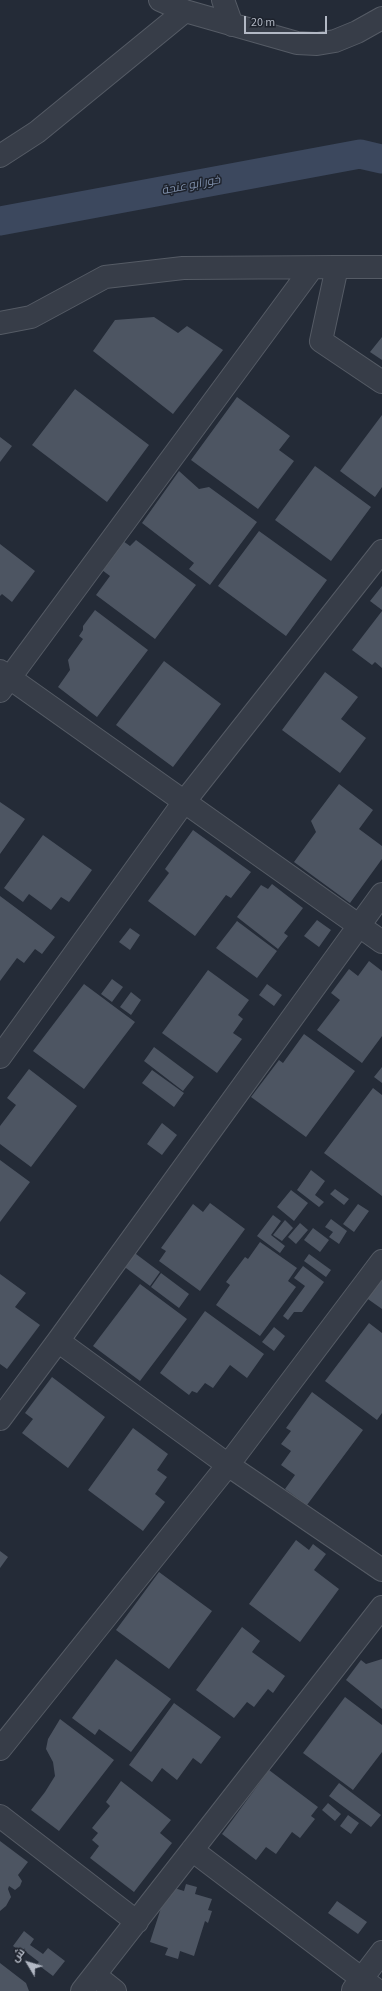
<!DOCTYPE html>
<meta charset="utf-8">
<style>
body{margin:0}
#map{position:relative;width:382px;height:1991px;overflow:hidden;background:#242b37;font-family:"Source Sans 3",Cairo,sans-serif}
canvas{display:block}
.north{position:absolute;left:8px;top:1943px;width:40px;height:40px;-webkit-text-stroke:3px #1d222c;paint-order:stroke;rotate:308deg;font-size:11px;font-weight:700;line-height:16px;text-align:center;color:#b2b8c4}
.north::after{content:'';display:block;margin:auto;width:14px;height:18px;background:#b2b8c4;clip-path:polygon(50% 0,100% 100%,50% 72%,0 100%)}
.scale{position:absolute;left:244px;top:16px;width:83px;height:18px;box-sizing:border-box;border:2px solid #b2b8c4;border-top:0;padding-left:5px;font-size:12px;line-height:14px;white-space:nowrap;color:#b2b8c4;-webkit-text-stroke:3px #1d222c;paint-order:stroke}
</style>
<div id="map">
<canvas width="382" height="1991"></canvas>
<div class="north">ش</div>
<div class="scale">20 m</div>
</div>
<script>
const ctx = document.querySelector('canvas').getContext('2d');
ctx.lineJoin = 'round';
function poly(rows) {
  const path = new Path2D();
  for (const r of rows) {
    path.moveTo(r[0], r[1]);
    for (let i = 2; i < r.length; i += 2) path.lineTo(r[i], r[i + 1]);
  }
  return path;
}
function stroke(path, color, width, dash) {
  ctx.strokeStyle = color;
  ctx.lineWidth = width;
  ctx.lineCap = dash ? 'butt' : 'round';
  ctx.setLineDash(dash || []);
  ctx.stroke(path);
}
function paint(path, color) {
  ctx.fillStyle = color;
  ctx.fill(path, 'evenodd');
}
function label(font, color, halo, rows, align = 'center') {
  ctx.font = font + ' "Source Sans 3",Cairo,sans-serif';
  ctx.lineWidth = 3;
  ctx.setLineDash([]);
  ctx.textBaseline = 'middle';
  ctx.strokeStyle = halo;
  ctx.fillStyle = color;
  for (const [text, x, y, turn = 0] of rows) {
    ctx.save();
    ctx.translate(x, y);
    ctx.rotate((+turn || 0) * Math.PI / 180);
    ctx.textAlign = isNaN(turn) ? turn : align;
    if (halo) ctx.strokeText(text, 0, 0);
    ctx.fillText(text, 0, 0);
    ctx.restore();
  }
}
stroke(poly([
 [0,221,360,154,382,159]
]), '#3c485e', 29);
paint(poly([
 [154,317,178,333,187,326,223,350,173,414,93,351,115,320],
 [382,337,382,360,370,352],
 [75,389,149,445,107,502,32,445],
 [237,397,290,436,279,450,294,461,258,509,191,460],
 [382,415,382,487,375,497,340,471],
 [0,437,12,446,0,462],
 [315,466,371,507,331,561,275,520],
 [179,471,199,489,209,487,257,522,210,585,189,569,194,563,142,523],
 [259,531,327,580,286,636,218,586],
 [136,540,196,585,155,639,96,595,110,576,102,570,123,541,130,546],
 [0,544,35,571,12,602,2,594,0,596],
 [382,586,382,610,370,601],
 [95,610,148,650,97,717,58,687,70,670,68,660,83,639,79,636,83,630,83,626],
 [382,611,382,668,375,662,372,665,352,650],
 [164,661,221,704,173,767,116,725],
 [325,672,358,697,341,719,366,738,340,773,282,730],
 [339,784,373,810,359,829,382,846,382,859,350,903,294,862,316,832,311,821],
 [0,802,25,819,0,854],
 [193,830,251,872,231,898,226,895,195,936,148,901,169,873,165,869],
 [43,835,92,870,69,902,61,897,51,910,29,894,23,902,4,888],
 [272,884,303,908,284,933,288,936,278,949,237,917,261,885,268,889],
 [0,896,55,937,42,954,35,949,24,963,17,958,0,981],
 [317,920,331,930,319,947,304,936],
 [237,921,277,951,257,978,216,948],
 [130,928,140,935,130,950,119,942],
 [369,961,382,971,382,1036,362,1063,317,1030,340,1000,331,993,349,969,358,976],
 [208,970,249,1000,238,1015,243,1019,233,1033,242,1039,217,1073,162,1033],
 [112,979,123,987,112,1002,101,994],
 [84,984,135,1022,84,1089,33,1051],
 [267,984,282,995,274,1006,259,995],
 [131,992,141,1000,131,1015,120,1007],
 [304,1034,355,1071,306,1137,251,1097,279,1060,283,1063],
 [154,1047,194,1077,183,1091,144,1061],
 [382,1067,382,1083,374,1077],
 [29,1069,77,1106,31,1167,0,1144,0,1126,16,1105,7,1098],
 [152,1070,184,1093,174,1107,142,1083],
 [373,1088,382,1095,382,1196,324,1153],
 [162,1123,177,1135,162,1155,147,1144],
 [0,1160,30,1182,0,1222],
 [311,1170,325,1181,315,1195,324,1202,319,1207,297,1190],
 [335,1189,349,1199,344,1205,330,1194],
 [291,1190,308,1203,294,1221,277,1207],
 [210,1203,245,1229,200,1291,159,1261,166,1251,161,1248,193,1204,203,1212],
 [358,1204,369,1211,354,1232,343,1224],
 [273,1215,281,1221,271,1235,285,1246,280,1253,257,1236],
 [331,1219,347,1231,339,1244,329,1237,333,1232,325,1227],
 [285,1220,293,1228,282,1241,273,1235],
 [300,1223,308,1230,296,1244,288,1237],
 [313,1228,329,1240,320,1252,304,1240],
 [260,1242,297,1268,288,1281,296,1287,260,1336,216,1305,230,1285,226,1282,245,1257,248,1259],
 [132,1251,160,1272,150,1286,122,1265],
 [309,1254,331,1270,326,1277,304,1261],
 [303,1266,324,1282,302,1312,294,1312,288,1320,283,1316,305,1286,294,1278],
 [161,1273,189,1294,179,1308,151,1287],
 [382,1273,382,1309,365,1297],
 [0,1274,26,1293,15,1307,40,1325,7,1369,0,1364],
 [140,1284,187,1319,140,1381,93,1346],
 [205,1311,264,1354,247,1378,230,1365,213,1388,205,1383,197,1393,192,1391,189,1395,160,1373],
 [369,1323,382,1333,382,1413,377,1420,325,1381],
 [274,1327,285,1336,274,1351,262,1342],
 [52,1377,105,1417,68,1468,22,1433,33,1419,25,1413],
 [312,1392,363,1430,307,1505,285,1489,295,1475,281,1465,291,1451,281,1444,291,1431,286,1428],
 [133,1428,168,1454,157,1470,167,1477,155,1494,165,1502,143,1531,88,1490],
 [296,1540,309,1550,313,1544,326,1554,314,1570,339,1589,300,1642,249,1604],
 [0,1551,8,1557,0,1568],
 [159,1572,212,1611,169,1669,116,1630],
 [242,1627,260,1641,252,1652,285,1676,273,1693,268,1689,254,1707,247,1702,234,1718,196,1690],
 [116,1659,171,1699,131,1752,99,1729,95,1735,72,1718],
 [382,1659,382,1709,346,1680,361,1660,366,1664],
 [345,1697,382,1725,382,1752,353,1790,303,1753],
 [174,1703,221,1737,201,1764,193,1758,177,1780,162,1768,152,1782,129,1765],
 [60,1719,114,1760,59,1831,31,1810,45,1792,55,1776,53,1762,46,1749,48,1739],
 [269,1770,318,1807,311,1816,315,1819,300,1838,292,1832,276,1854,266,1847,256,1860,222,1834],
 [121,1781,171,1820,160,1833,172,1843,134,1892,90,1858,99,1846,92,1840,98,1833,92,1828,110,1806,106,1802],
 [339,1783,381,1815,371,1827,329,1796],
 [328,1803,341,1814,335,1821,322,1810],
 [348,1815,359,1823,351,1834,340,1826],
 [0,1841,28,1862,18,1875,22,1881,20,1886,15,1890,9,1886,8,1889,11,1897,6,1906,0,1911],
 [186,1884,197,1887,195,1894,212,1899,208,1910,212,1911,208,1923,205,1921,194,1956,180,1951,178,1959,165,1955,168,1948,150,1942,168,1886,184,1891],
 [337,1901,367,1922,358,1934,328,1913],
 [24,1931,34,1939,30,1945,43,1954,48,1948,65,1961,53,1976,37,1964,39,1962,26,1952,24,1954,13,1946],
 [0,1963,26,1983,29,1991,0,1991]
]), '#4d5562');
const minor = poly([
 [160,0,185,11,297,43,317,44,335,41,357,32,382,18],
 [223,0,232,25],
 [0,156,37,132,185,11],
 [337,267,382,267],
 [0,323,31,317,105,277,183,268,337,267,321,341,382,382],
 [0,671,382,942],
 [0,691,312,268],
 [0,1057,184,802,382,551],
 [58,1341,228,1465,382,1570],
 [0,1419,58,1341,382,894],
 [0,1749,228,1465,382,1261],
 [0,1816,137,1922],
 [192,1850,378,1991],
 [95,1975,115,1991],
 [353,1990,382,1952],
 [82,1991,382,1607]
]);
stroke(minor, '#555b65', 24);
stroke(minor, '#373d48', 22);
label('italic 12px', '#7e8ea9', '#1d222c', [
 ["خور ابو عنجة",191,186,-11]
]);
</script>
